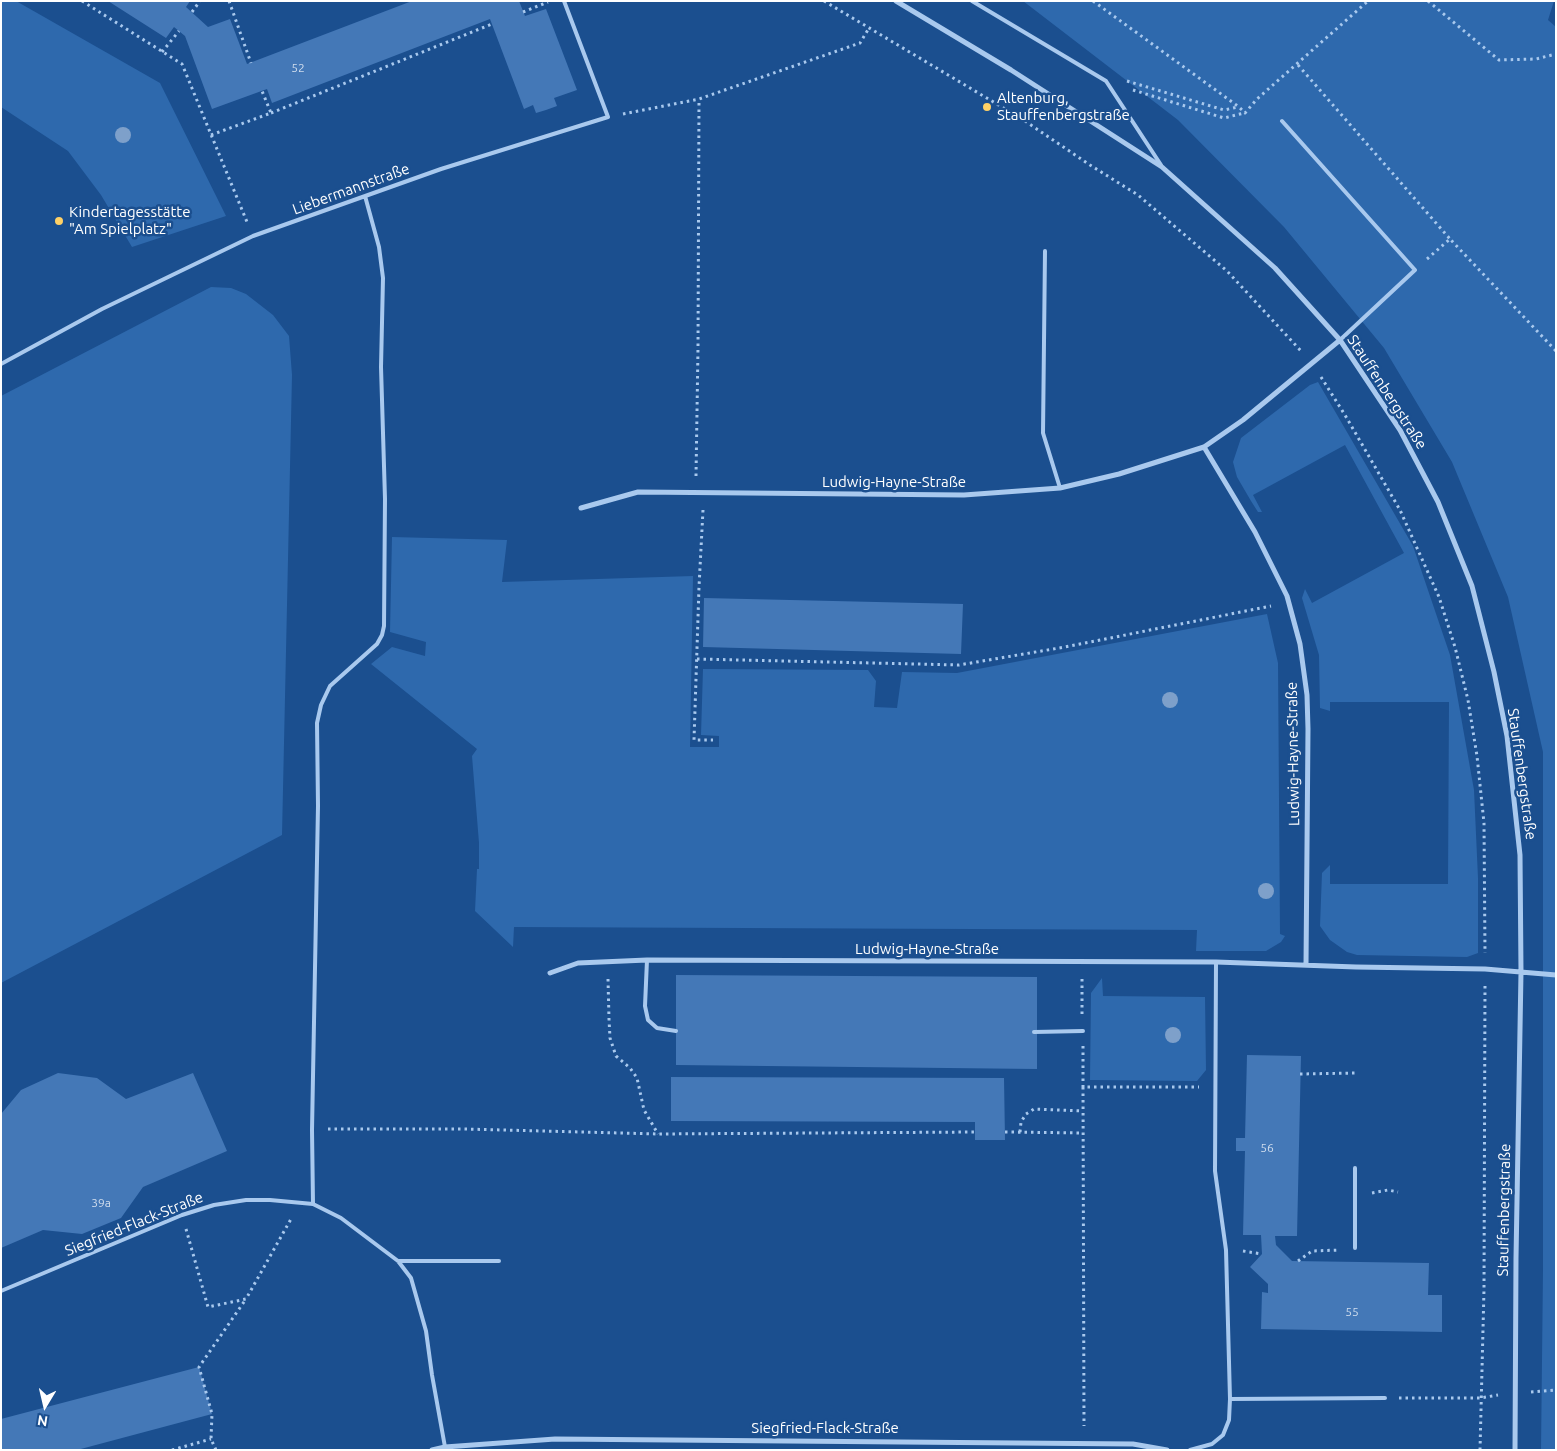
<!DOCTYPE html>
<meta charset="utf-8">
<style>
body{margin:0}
#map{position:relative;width:1557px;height:1451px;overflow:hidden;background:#1b4f8f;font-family:Ubuntu,sans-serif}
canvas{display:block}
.frame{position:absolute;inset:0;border:2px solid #fff;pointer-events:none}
.north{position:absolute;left:20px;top:1381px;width:50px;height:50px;-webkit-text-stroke:4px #1b4f8f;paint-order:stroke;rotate:189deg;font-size:14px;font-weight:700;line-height:20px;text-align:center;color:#fff}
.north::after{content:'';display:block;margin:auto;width:18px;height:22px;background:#fff;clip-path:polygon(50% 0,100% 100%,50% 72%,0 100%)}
</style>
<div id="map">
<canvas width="1557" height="1451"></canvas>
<div class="frame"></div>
<div class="north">N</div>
</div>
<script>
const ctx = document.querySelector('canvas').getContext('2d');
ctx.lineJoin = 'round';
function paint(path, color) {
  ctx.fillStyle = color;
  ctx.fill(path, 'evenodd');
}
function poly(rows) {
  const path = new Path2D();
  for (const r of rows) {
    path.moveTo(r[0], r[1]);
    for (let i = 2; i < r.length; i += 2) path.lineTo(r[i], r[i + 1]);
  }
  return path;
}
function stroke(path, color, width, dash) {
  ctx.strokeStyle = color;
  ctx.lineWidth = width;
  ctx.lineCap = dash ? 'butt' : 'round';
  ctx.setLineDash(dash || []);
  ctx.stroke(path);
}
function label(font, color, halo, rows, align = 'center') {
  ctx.font = font + ' Ubuntu,sans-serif';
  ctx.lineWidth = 5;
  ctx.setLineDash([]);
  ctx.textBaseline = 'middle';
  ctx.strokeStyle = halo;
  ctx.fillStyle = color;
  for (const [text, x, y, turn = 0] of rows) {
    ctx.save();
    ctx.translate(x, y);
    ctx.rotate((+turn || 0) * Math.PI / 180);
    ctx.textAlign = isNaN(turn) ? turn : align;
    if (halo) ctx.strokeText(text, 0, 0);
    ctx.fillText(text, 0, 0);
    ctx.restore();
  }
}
paint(poly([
 [1,1,16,1,160,83,226,216,132,247,101,195,68,151,1,107],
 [1023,1,1554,1,1548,20,1556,27,1556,1450,1541,1450,1543,1270,1543,752,1508,597,1452,462,1384,348,1284,227,1178,120],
 [211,287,231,288,246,294,273,315,289,336,292,375,282,835,1,983,1,396],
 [1318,382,1413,546,1450,655,1474,790,1478,878,1478,953,1467,957,1357,955,1347,952,1330,940,1320,926,1322,873,1330,865,1330,884,1448,884,1449,702,1330,702,1330,711,1320,708,1319,655,1302,598,1305,589,1312,603,1404,553,1345,445,1253,495,1262,512,1258,512,1251,501,1237,477,1233,462,1241,438,1310,385],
 [392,537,507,540,502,582,693,576,690,747,719,747,719,736,701,735,703,669,868,670,876,681,874,707,897,708,902,672,957,673,1267,614,1278,663,1280,934,1285,936,1281,942,1266,951,1196,951,1197,930,514,927,513,947,475,911,477,869,479,869,479,843,472,756,477,749,371,664,392,647,425,656,426,642,390,632],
 [1102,978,1103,996,1205,997,1206,1070,1197,1081,1090,1080,1091,993]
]), '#2e69ad');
paint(poly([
 [108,1,190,1,186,7,208,27,230,19,247,64,412,1,519,1,525,16,546,9,577,90,554,98,557,106,546,110,536,113,533,105,524,109,490,19,272,103,267,89,212,109,185,36,174,27,166,38],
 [704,598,963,604,961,654,703,647],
 [676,975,1037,977,1037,1069,676,1065],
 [1247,1055,1301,1056,1297,1236,1275,1236,1276,1245,1292,1261,1429,1263,1428,1295,1442,1295,1442,1332,1261,1329,1262,1292,1268,1293,1268,1284,1250,1267,1262,1254,1261,1235,1243,1235,1245,1151,1236,1151,1236,1138,1245,1138],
 [58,1073,97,1078,126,1099,193,1073,227,1151,143,1187,121,1218,82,1234,43,1230,1,1248,1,1114,21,1090],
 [671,1077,1004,1078,1005,1140,975,1140,975,1122,671,1121],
 [199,1367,212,1414,77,1450,1,1450,1,1419]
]), '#4478b7');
stroke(poly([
 [82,1,182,64,247,222],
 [229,1,251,63],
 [824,1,1022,119,1090,165,1138,195,1227,271,1301,351],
 [1093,1,1239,107,1245,113,1257,99,1368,1],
 [1428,1,1499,60,1536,59,1556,54],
 [192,12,200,1],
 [523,12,548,2],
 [162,52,179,31],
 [1298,65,1450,239],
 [1127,81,1224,110,1238,107],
 [1133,90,1224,118,1244,113],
 [271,113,492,24],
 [623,114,699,99,860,43,869,28],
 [211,135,271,113,262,91],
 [1427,259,1450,239,1556,351],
 [1321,377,1345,415,1400,510,1439,597,1455,647,1468,700,1477,756,1484,823,1485,953],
 [696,476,698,348,699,99],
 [703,510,699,587,694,740,713,740],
 [697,659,959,665,1065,647,1271,606],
 [608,979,609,1019,610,1038,616,1056,630,1068,637,1078,644,1110,658,1134],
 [1082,979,1082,1015],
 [1083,1046,1083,1087,1199,1087],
 [1300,1074,1356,1073],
 [1083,1087,1084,1426],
 [328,1129,463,1129,658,1134,975,1132],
 [1005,1132,1083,1133],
 [1020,1132,1021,1122,1026,1114,1034,1109,1083,1111],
 [1372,1193,1388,1190,1398,1192],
 [186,1229,208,1307,246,1299,291,1219],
 [1243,1251,1262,1254],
 [1298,1261,1312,1251,1340,1250],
 [1531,1392,1556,1390],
 [1399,1398,1480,1398,1498,1395],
 [172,1450,211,1439],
 [216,1450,211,1439,212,1414,199,1367,246,1299],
 [1480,1450,1484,1289,1485,985]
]), '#a9c9ee', 3, [2.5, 4]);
stroke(poly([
 [972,1,1106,81,1161,165],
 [1282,121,1415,270,1340,340],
 [1045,251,1043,433,1060,488],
 [1,364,102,309,253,236,441,169,608,117,564,1],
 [647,960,645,1006,648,1020,657,1028,676,1031],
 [1216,962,1215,1171,1226,1250,1230,1399],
 [1034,1032,1083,1031],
 [313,1204,312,1130,318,806,317,723,321,705,330,686,377,644,382,635,384,626,385,499,381,367,383,278,379,247,365,196],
 [1355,1248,1355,1168],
 [398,1261,499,1261],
 [1,1291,182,1215,214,1205,246,1200,270,1200,313,1204,341,1218,398,1261,411,1278,426,1331,432,1375,445,1447],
 [1190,1450,1212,1444,1223,1435,1229,1420,1230,1399,1385,1398]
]), '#a9c9ee', 4);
stroke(poly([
 [896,1,1011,70,1162,167,1275,268,1340,340,1400,430,1438,502,1472,586,1494,672,1507,736,1520,855,1521,972,1516,1258,1515,1450],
 [1204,447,1255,532,1287,596,1300,644,1307,695,1308,729,1306,965],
 [581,508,638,492,964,495,1060,488,1119,474,1204,447,1243,420,1340,340],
 [550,973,578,963,647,960,1216,962,1356,967,1485,969,1556,975],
 [432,1450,445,1447,555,1439,1133,1444,1167,1450]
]), '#a9c9ee', 5);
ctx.fillStyle = '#7ea0ca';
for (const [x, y] of [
 [123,135],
 [1170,700],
 [1266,891],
 [1173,1035]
]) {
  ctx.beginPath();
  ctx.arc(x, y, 8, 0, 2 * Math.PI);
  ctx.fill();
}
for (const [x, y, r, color] of [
 [987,107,5,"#ffd166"],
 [59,221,5,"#ffd166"]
]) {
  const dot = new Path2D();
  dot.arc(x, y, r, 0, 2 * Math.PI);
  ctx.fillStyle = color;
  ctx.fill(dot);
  stroke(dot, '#1b4f8f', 2);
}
label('12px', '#d0dded', null, [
 ["52",298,68],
 ["56",1267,1148],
 ["39a",101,1203],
 ["55",1352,1312]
]);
label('15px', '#fff', '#1b4f8f', [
 ["Altenburg,",997,98],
 ["Stauffenbergstraße",997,115],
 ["Kindertagesstätte",69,212],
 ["\"Am Spielplatz\"",69,229]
], 'left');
label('15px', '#fff', '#1b4f8f', [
 ["Liebermannstraße",351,189,-20],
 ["Stauffenbergstraße",1387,392,57],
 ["Ludwig-Hayne-Straße",894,482],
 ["Ludwig-Hayne-Straße",1293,754,-91],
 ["Stauffenbergstraße",1522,774,82],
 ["Ludwig-Hayne-Straße",927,949],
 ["Stauffenbergstraße",1504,1210,-89],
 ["Siegfried-Flack-Straße",134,1224,-22],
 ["Siegfried-Flack-Straße",825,1428]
]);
</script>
